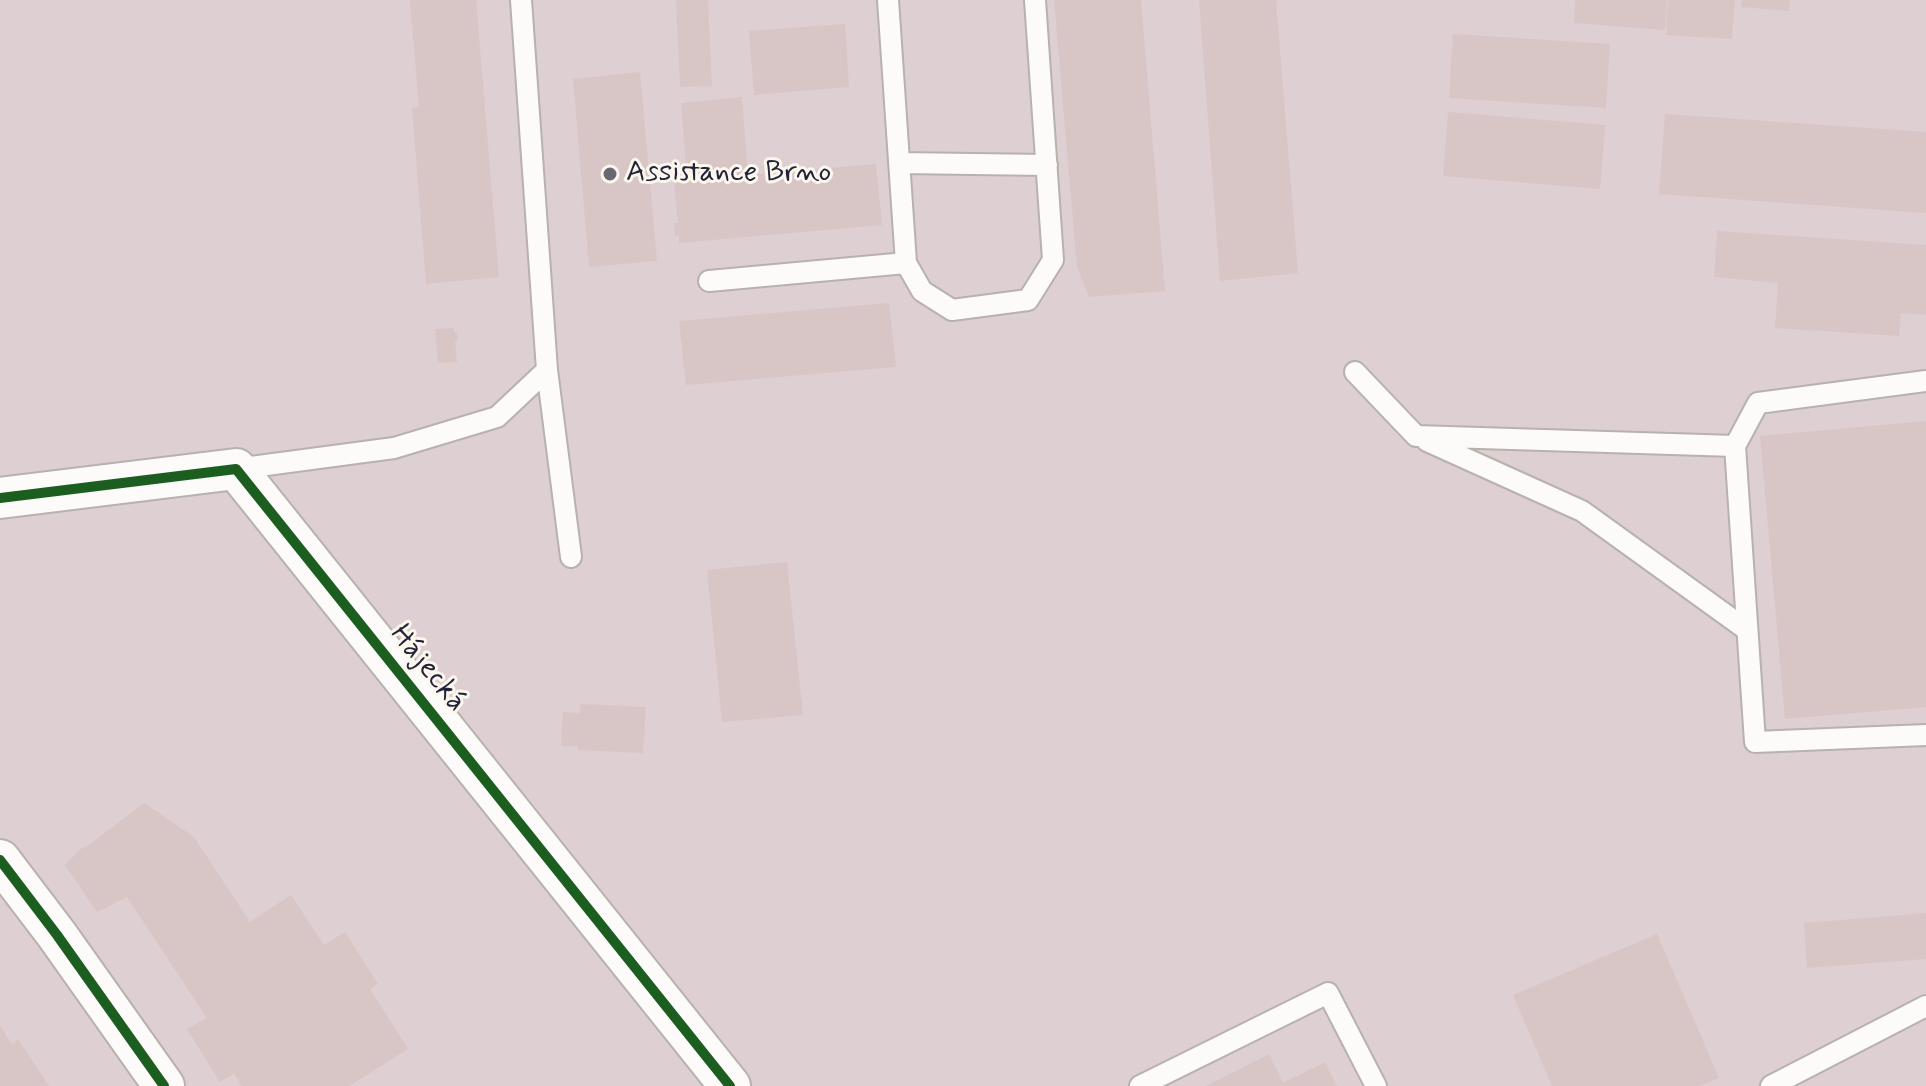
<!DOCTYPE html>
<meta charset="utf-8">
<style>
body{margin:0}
canvas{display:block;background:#efe6da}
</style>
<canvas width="1926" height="1086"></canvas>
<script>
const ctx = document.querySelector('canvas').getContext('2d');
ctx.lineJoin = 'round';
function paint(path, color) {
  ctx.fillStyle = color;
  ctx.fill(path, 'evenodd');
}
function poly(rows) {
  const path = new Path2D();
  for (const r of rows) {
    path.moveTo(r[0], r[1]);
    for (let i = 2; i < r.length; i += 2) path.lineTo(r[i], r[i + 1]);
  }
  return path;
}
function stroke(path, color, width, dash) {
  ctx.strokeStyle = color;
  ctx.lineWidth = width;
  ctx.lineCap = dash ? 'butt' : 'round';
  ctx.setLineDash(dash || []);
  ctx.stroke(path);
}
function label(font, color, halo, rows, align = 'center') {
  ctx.font = font + ' Mynerve,sans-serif';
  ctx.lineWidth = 6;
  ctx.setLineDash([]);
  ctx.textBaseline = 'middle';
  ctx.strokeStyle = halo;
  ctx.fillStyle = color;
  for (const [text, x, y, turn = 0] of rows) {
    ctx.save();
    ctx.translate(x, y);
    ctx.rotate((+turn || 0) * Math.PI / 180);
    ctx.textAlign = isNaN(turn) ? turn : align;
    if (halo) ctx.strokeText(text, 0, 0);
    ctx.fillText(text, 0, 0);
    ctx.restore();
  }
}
paint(poly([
 [0,0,1926,0,1926,1086,0,1086]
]), '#decfd2');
paint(poly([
 [410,0,476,0,499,277,426,284,412,108,419,107],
 [676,0,708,0,712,86,680,87],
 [1054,0,1141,0,1165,291,1089,297,1077,267],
 [1199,0,1276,0,1298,273,1220,281],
 [1575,0,1667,0,1665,30,1574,23],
 [1668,0,1735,0,1732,39,1666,35],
 [1742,0,1790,0,1789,11,1741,7],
 [845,24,849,87,754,95,749,31],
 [1453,34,1610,44,1606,108,1449,98],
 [640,72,657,261,589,267,573,79],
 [742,97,748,175,876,164,882,225,679,243,679,236,675,236,674,223,678,223,674,182,687,180,681,103],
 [1448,112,1605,125,1600,189,1443,176],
 [1665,114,1926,132,1926,213,1659,194],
 [1717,231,1926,245,1926,315,1901,313,1899,336,1775,328,1778,283,1714,277],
 [889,303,896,367,686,385,679,321],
 [454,328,454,332,457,332,458,340,455,341,457,362,438,363,435,329],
 [1926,421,1926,707,1785,719,1760,436],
 [787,562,803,715,722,722,707,570],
 [580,704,646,707,643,753,578,750,578,746,561,746,563,712,580,713],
 [144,803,194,837,250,922,291,895,324,945,345,932,378,984,370,989,408,1049,349,1086,241,1086,234,1073,220,1082,187,1029,207,1018,127,897,97,912,65,865,83,847,85,848],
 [1926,913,1926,959,1807,968,1804,923],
 [1657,934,1719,1078,1699,1086,1552,1086,1513,995],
 [0,1026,12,1044,18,1039,49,1086,0,1086],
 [1269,1054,1283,1083,1325,1062,1337,1086,1206,1086]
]), '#d8c6c6');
const lane = poly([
 [888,0,906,263,922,291,952,310,1028,300,1053,260,1035,0],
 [899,163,1047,165],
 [709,281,906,263],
 [547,370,571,557],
 [1355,372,1416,436,1735,446],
 [1926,381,1758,403,1735,446,1755,742,1926,735],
 [1427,441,1582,511,1747,630],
 [236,469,394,448,497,417,547,370,521,0],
 [1140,1086,1328,993,1376,1086],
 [1771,1086,1926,1006]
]);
const street = poly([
 [0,498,236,469,730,1086],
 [0,860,57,935,164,1086]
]);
stroke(lane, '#b7b2ac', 24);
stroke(street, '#b7b2ac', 44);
stroke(lane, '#fdfbf9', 20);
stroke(street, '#fdfbf9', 40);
stroke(poly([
 [0,498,236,469,730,1086],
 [0,860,57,935,164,1086]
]), '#1b5e20', 10);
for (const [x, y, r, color] of [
 [610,174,8,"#6a6773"]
]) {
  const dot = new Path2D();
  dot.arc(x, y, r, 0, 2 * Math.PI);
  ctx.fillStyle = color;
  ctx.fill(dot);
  stroke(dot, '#fbf7ec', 3);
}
label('30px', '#22223b', '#fbf7ec', [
 ["Assistance Brno",626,174]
], 'left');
label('30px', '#22223b', '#fbf7ec', [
 ["Hájecká",427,669,51]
]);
</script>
